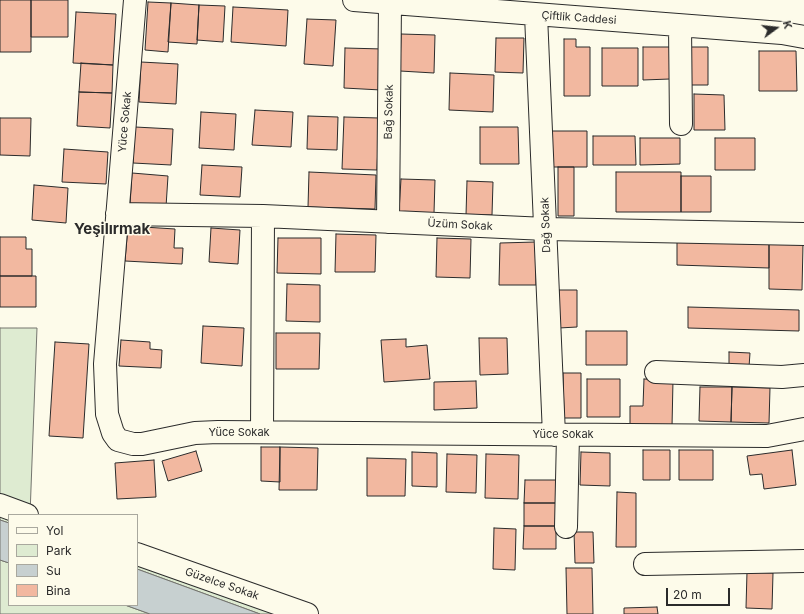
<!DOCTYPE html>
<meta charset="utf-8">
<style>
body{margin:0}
#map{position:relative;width:804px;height:614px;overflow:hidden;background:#fdfbea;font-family:Inter,sans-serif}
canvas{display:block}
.legend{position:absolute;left:8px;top:514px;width:130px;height:92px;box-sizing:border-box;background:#fdfbea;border:1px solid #a9a89e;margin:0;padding:5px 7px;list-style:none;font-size:12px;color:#2b2b2b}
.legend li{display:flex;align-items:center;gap:8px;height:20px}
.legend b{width:20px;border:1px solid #a9a89e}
.north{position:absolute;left:756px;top:8px;width:40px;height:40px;-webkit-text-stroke:3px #fdfbea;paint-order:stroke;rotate:75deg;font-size:11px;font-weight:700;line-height:16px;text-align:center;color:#2b2b2b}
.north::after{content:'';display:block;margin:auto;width:14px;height:18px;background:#2b2b2b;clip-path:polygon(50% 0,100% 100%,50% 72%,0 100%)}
.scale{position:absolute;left:666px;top:588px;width:64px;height:18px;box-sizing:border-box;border:2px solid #2b2b2b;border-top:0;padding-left:5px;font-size:12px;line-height:14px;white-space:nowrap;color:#2b2b2b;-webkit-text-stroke:3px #fdfbea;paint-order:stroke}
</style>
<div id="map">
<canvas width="804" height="614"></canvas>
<ul class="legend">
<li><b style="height:5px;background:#fdfbea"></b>Yol</li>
<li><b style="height:11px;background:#deebd1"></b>Park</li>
<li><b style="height:11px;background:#c7d0d0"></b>Su</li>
<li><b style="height:11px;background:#f2b8a0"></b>Bina</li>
</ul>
<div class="north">K</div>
<div class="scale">20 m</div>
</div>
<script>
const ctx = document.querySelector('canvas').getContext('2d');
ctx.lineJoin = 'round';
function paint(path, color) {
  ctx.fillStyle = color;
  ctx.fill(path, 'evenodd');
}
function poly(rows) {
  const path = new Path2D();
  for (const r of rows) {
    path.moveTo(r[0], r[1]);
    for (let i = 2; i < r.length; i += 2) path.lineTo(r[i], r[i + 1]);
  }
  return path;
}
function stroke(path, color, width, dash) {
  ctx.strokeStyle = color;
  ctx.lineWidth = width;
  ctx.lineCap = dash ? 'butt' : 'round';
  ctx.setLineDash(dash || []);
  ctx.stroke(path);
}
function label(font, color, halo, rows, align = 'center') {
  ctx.font = font + ' Inter,sans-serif';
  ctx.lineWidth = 3;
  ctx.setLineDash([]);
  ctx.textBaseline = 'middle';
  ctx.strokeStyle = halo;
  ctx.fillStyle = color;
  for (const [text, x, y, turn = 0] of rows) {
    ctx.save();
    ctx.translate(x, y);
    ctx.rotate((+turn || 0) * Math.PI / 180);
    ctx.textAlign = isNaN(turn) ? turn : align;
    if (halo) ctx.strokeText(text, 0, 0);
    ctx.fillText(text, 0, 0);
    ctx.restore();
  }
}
const green = poly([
 [0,328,37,328,30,515,9,515,9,523,0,520,0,328],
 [137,554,307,614,260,614,137,569,137,554],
 [0,560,9,563,9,605,125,605,150,614,0,614,0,560]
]);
paint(green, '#deebd1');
stroke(green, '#74746e', 1);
const water = poly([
 [0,520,9,523,9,563,0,560,0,520],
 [137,569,260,614,150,614,125,605,137,605,137,569]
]);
paint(water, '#c7d0d0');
stroke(water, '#74746e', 1);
const building = poly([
 [0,0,31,0,31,52,0,52,0,0],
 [31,0,68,0,68,37,31,37,31,0],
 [148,2,171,3,168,52,145,50,148,2],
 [171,3,199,5,197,44,168,42,171,3],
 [199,5,225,6,223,42,197,40,199,5],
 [233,7,288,10,286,46,231,42,233,7],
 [76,12,116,14,113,65,73,63,76,12],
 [307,19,336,20,333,66,304,64,307,19],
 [401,34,435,35,434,73,400,71,401,34],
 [496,38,524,38,523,73,495,72,496,38],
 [564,39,576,39,576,47,590,47,590,96,564,96,564,39],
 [643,47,670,47,670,79,643,80,643,47],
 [688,47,708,47,708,85,688,85,688,47],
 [345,48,383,49,381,90,344,88,345,48],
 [602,48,638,48,638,86,602,86,602,48],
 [759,51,796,51,797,91,759,91,759,51],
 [141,62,178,64,176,104,139,102,141,62],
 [81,63,113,65,112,93,79,92,81,63],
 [450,73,494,75,493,112,449,110,450,73],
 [79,92,112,93,110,128,77,126,79,92],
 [694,94,724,95,725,130,694,130,694,94],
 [255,110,293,112,291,147,252,145,255,110],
 [201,112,236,114,234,150,199,148,201,112],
 [308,116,338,117,337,150,307,149,308,116],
 [344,117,379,118,377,170,342,169,344,117],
 [0,118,31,118,30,156,0,155,0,118],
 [135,127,173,129,171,165,133,163,135,127],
 [480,127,518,127,519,164,480,164,480,127],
 [552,131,587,131,587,167,552,167,552,131],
 [593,136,635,136,636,165,593,165,593,136],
 [640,138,680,138,680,164,640,165,640,138],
 [715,138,755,138,755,170,715,170,715,138],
 [64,149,108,152,106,184,62,182,64,149],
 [202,165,242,167,240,197,200,195,202,165],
 [558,167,574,167,574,216,558,216,558,167],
 [309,172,376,175,375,209,308,207,309,172],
 [616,172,681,172,681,212,616,212,616,172],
 [132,173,168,176,166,207,130,205,132,173],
 [681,176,711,176,711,212,681,212,681,176],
 [401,179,435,180,434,213,399,212,401,179],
 [467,181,493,182,492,215,466,215,467,181],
 [34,185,68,188,66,223,32,220,34,185],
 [128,226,175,229,174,248,183,248,182,264,125,261,128,226],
 [211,228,240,230,238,264,209,262,211,228],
 [336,234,376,235,375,272,335,272,336,234],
 [0,237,26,237,26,249,32,249,32,276,0,276,0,237],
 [278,238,321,238,321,274,277,273,278,238],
 [437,238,471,239,470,278,436,277,437,238],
 [677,240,769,243,769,268,677,265,677,240],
 [536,242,536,285,499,285,500,243,536,242],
 [769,243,803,244,802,290,769,289,769,243],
 [0,276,36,276,36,307,0,307,0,276],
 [287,284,320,285,320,322,286,321,287,284],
 [559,290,577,290,577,327,559,328,559,290],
 [688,307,799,310,799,331,688,328,688,307],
 [203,326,244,328,242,366,201,363,203,326],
 [586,331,627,331,627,365,586,365,586,331],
 [276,333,320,333,319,369,276,369,276,333],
 [479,338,507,338,508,374,480,375,479,338],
 [406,339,406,347,427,345,430,379,384,382,381,340,406,339],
 [121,340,150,342,150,349,162,350,161,368,119,366,121,340],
 [55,342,89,344,83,438,49,436,55,342],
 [729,352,750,353,749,367,729,366,729,352],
 [563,373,581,373,581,418,564,418,563,373],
 [587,379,620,379,620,417,587,417,587,379],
 [644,379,673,380,672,427,630,426,630,406,643,406,644,379],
 [476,381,477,408,434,410,434,382,476,381],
 [700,387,732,387,731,422,699,421,700,387],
 [732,387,770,388,769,423,731,422,732,387],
 [261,447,280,447,280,482,261,481,261,447],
 [280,447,318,448,317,490,279,490,280,447],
 [643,450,670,450,670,480,643,480,643,450],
 [679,450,713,450,713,480,679,480,679,450],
 [792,450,796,485,764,489,762,474,750,475,747,456,792,450],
 [196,451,202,471,168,481,162,461,196,451],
 [412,452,437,453,437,487,412,486,412,452],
 [581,452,610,453,610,486,580,485,581,452],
 [447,454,477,455,476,493,446,492,447,454],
 [486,454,519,455,518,499,485,498,486,454],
 [367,458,406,459,405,496,367,496,367,458],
 [154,460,156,497,117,499,115,463,154,460],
 [525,480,557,480,557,503,524,503,525,480],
 [617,492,636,493,636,547,616,547,617,492],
 [524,503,557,503,556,526,524,526,524,503],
 [524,526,556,526,556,549,523,549,524,526],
 [494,528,516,529,515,570,493,569,494,528],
 [574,532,593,532,594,563,575,563,574,532],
 [566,568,592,568,593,614,567,614,566,568],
 [747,572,773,573,772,609,746,608,747,572],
 [657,607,658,614,624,614,624,608,657,607]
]);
paint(building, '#f2b8a0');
stroke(building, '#2b2b2b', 1);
const minor = poly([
 [135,0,105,364,107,414,113,433,118,440,133,444,142,444,195,433,218,432,767,436,804,429],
 [354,0,782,33,804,37],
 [536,15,554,435],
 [680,26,681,124],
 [117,214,263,216,546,229,804,234],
 [388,222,390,3],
 [656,372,782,377,804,375],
 [262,432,263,216],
 [0,505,27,515],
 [566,527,568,435],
 [137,554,307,614],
 [645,564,804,561]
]);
stroke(minor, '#2b2b2b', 24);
stroke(minor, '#fdfbea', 22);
label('11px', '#2b2b2b', '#fdfbea', [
 ["Çiftlik Caddesi",579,18,4],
 ["Bağ Sokak",389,112,-89],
 ["Yüce Sokak",125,122,-85],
 ["Üzüm Sokak",460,225,3],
 ["Dağ Sokak",546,225,-92],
 ["Yüce Sokak",239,433],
 ["Yüce Sokak",563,435],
 ["Güzelce Sokak",222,584,19]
]);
label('bold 15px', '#2b2b2b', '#fdfbea', [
 ["Yeşilırmak",112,229]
]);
</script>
